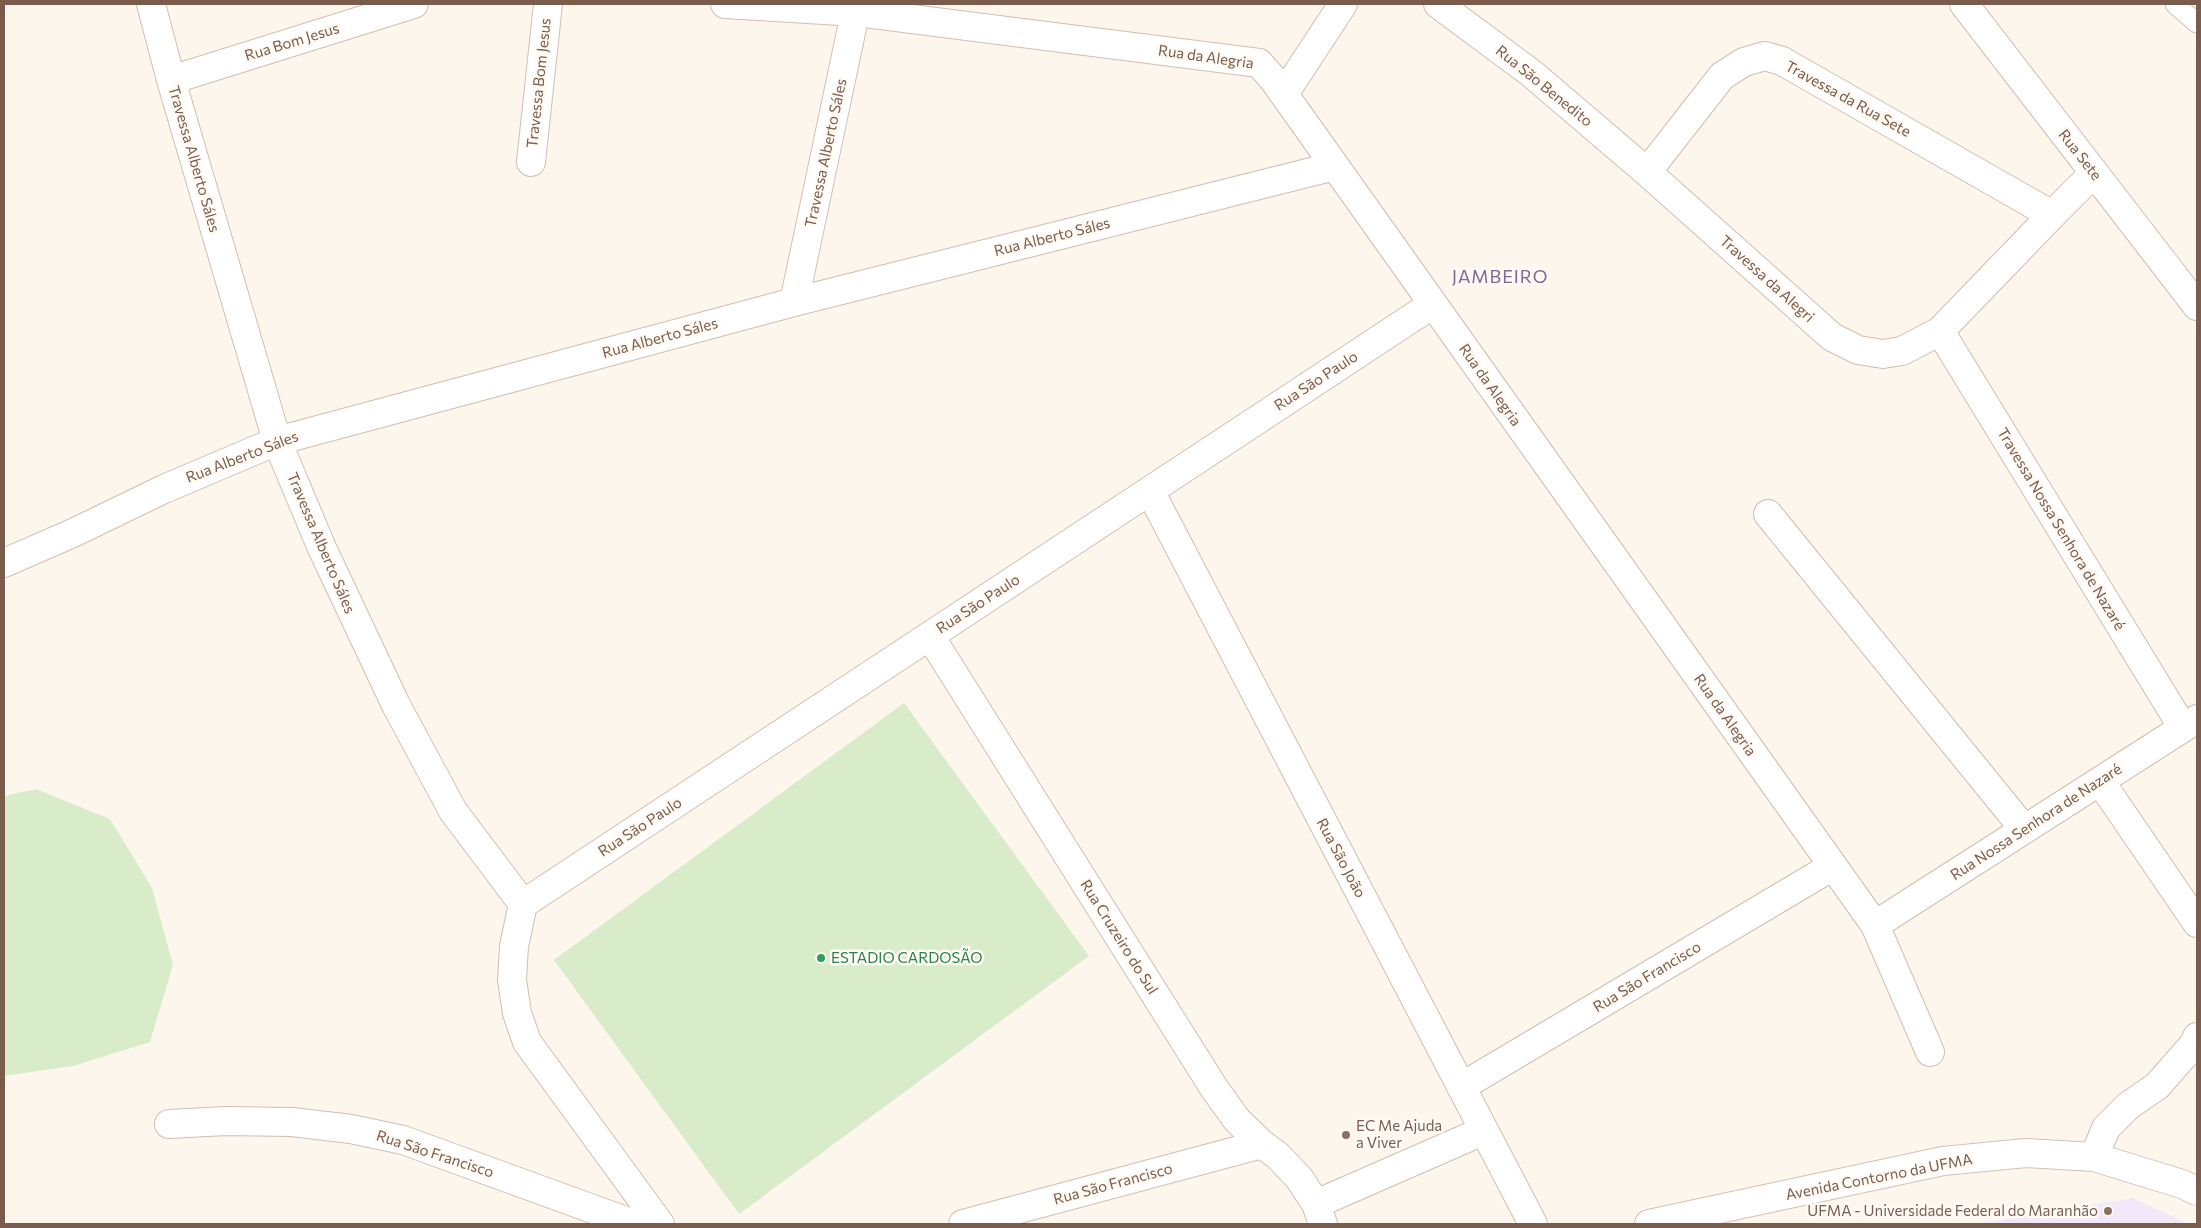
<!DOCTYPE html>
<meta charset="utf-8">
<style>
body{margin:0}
#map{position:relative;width:2201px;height:1228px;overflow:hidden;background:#fdf6ec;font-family:Commissioner,sans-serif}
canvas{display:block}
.frame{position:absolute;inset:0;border:5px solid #7a5c4d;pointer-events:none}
</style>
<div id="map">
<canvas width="2201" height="1228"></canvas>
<div class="frame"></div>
</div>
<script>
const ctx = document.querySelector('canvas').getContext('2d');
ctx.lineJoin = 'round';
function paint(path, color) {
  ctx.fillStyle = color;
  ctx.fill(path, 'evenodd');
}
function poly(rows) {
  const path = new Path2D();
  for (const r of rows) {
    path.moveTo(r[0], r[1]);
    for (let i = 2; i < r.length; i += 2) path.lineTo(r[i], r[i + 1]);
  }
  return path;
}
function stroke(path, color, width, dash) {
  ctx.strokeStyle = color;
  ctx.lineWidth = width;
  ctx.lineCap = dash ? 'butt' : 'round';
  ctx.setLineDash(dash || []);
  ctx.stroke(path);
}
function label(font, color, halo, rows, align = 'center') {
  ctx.font = font + ' Commissioner,sans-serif';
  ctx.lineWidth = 5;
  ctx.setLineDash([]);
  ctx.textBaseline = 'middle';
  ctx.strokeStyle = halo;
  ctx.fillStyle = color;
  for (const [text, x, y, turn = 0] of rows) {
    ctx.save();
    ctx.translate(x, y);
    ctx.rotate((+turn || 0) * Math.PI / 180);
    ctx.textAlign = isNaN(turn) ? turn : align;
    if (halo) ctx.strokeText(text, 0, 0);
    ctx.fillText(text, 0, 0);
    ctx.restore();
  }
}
paint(poly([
 [2133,1198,2189,1224,1977,1224]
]), '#f3e8fa');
paint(poly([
 [904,703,1089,956,739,1214,554,960],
 [36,789,110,819,152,888,173,965,150,1042,73,1066,4,1076,4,796]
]), '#d8ecc9');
const service = poly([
 [2175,4,2197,23]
]);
const minor = poly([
 [151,4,171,80,277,441,321,546,396,705,453,811,523,904],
 [725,4,857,12,1259,63,1273,79,1875,925,1930,1052],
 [1438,4,1531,73,1647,172,1832,337,1858,350,1883,354,1902,351,1940,331,2052,215],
 [1964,4,2197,306],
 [171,80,414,4],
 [1284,94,1343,4],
 [531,162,548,4],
 [1647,172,1722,76,1744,62,1765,56,1782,61,2052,215,2094,173],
 [794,302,857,4],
 [1940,331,2183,728],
 [1150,491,1533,1224],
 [1768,514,2024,829],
 [4,563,73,533,164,489,277,441,794,302,1335,166],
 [930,636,1214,1088,1237,1120,1262,1144,1278,1156,1299,1178,1316,1204,1323,1224],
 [2100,781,2197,923],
 [523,904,1433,304],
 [523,904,514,946,512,980,517,1013,527,1042,660,1224],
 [1875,925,2197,719],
 [1461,1087,1833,866],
 [169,1124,226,1121,292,1122,351,1129,403,1140,634,1224],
 [2094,1157,2106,1128,2128,1106,2157,1086,2194,1044,2197,1037],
 [1316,1204,1483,1131],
 [963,1224,1262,1144]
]);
const secondary = poly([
 [1649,1224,1943,1161,2026,1153,2094,1157,2182,1184,2197,1191]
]);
stroke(service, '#d1beb0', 21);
stroke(minor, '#d1beb0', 30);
stroke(secondary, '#d6c0b0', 30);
stroke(service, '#fff', 19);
stroke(minor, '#fff', 28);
stroke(secondary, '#fff', 28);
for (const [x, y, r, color] of [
 [821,958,5,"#2e9e5b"],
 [1346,1135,5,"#8d6e63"],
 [2108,1211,5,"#8d6e63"]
]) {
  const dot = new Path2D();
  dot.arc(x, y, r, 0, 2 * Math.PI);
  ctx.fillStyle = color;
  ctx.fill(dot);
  stroke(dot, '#fffaf3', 2);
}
label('15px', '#7a5c4d', '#fffaf3', [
 ["Rua Bom Jesus",292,42,-17],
 ["Rua da Alegria",1206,57,8],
 ["Travessa Bom Jesus",539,83,-84],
 ["Rua São Benedito",1544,86,39],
 ["Travessa da Rua Sete",1848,99,29],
 ["Travessa Alberto Sáles",826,153,-78],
 ["Rua Sete",2080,155,52],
 ["Travessa Alberto Sáles",194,159,74],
 ["Rua Alberto Sáles",1052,237,-14],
 ["Travessa da Alegri",1767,279,42],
 ["Rua Alberto Sáles",660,338,-15],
 ["Rua São Paulo",1316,381,-33],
 ["Rua da Alegria",1490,385,55],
 ["Rua Alberto Sáles",242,457,-21],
 ["Travessa Nossa Senhora de Nazaré",2061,529,59],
 ["Travessa Alberto Sáles",321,543,67],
 ["Rua São Paulo",978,604,-33],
 ["Rua da Alegria",1725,715,55],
 ["Rua Nossa Senhora de Nazaré",2036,822,-33],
 ["Rua São Paulo",640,827,-33],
 ["Rua São João",1341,858,62],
 ["Rua Cruzeiro do Sul",1119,937,58],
 ["Rua São Francisco",1647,977,-31],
 ["Rua São Francisco",435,1154,18],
 ["Avenida Contorno da UFMA",1879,1177,-11],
 ["Rua São Francisco",1113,1184,-15]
]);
label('15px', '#27864d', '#fffaf3', [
 ["ESTADIO CARDOSÃO",831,958]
], 'left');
label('15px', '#785e54', '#fffaf3', [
 ["EC Me Ajuda",1356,1126],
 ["a Viver",1356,1143],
 ["UFMA - Universidade Federal do Maranhão",2098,1211,"right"]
], 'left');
ctx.letterSpacing = '1px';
label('18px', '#846695', '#fffaf3', [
 ["JAMBEIRO",1500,277]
]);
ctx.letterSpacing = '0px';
</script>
